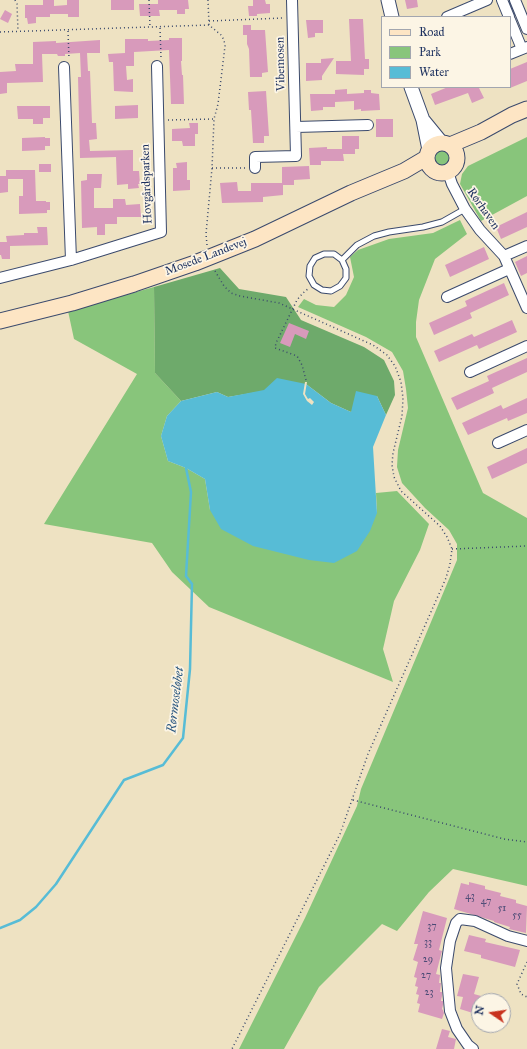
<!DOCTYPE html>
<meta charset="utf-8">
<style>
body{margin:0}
#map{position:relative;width:527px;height:1049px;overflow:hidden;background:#eee2c2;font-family:"IM FELL Great Primer",serif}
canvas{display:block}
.legend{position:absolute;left:381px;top:16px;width:130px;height:72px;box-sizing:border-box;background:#fcf5e5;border:1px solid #a2a6af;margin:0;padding:5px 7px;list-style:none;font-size:12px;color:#1b2f5e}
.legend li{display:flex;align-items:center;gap:8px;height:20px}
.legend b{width:20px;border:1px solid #a2a6af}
.north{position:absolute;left:471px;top:993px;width:40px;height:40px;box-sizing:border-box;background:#fcf5e5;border:1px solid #a2a6af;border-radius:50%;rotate:283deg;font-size:11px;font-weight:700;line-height:16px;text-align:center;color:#1b2f5e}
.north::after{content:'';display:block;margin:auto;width:14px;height:18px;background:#c8321e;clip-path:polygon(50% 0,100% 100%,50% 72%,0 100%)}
</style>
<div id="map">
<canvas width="527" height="1049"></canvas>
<ul class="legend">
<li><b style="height:5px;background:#fde5c4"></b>Road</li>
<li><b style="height:11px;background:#88c57b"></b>Park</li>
<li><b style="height:11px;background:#57bcd6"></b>Water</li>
</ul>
<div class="north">N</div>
</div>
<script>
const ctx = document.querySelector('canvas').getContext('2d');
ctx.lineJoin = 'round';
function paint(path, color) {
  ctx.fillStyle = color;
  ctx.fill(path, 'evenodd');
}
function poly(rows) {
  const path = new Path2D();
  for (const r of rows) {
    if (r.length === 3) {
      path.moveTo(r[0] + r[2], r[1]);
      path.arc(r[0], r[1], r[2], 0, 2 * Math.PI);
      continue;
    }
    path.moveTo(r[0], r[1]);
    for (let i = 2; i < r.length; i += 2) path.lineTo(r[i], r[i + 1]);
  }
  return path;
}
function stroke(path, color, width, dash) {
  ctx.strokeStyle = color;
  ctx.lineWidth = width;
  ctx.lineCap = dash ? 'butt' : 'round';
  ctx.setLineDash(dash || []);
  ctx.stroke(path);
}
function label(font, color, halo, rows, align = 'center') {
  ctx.font = font + ' "IM FELL Great Primer",serif';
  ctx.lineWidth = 3.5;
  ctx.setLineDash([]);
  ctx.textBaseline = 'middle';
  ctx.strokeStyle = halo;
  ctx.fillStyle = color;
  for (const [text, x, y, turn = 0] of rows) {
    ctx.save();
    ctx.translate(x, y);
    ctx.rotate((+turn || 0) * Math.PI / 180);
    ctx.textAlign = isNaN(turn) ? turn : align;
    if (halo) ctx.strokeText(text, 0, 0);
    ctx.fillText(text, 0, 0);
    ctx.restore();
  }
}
paint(poly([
 [527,137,527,196,481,221,460,184,462,174,468,166],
 [441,158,10],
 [460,220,467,234,435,259,419,300,416,322,416,337,483,493,527,518,527,886,453,869,429,892,397,931,382,924,319,987,284,1049,239,1049,305,918,357,806,361,789,457,560,457,544,449,530,425,508,402,483,397,467,398,450,408,408,406,389,403,371,392,352,366,337,298,307,304,299,316,305,334,307,346,295,354,277,350,257,358,250,389,239,433,233],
 [154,287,155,373,181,401,167,416,161,436,168,461,186,468,205,479,210,510,377,513,376,493,397,491,429,524,420,550,394,601,383,649,393,682,209,607,172,572,152,543,44,524,137,374,74,339,68,311]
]), '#88c57b');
paint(poly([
 [220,268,239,289,286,297,301,320,364,347,384,360,394,381,395,395,386,415,377,396,351,412,331,403,306,384,228,397,217,392,181,401,155,373,154,287]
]), '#6eaa6b');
paint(poly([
 [277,378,306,384,331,403,351,412,356,391,377,396,386,415,373,447,377,513,370,531,357,551,334,563,309,560,253,546,221,529,210,510,205,479,186,468,168,461,161,436,167,416,181,401,217,392,228,397,264,390]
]), '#57bcd6');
paint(poly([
 [305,382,307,382,305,394,308,399,310,398,314,402,312,405,307,401,303,394]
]), '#eee2c2');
stroke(poly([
 [0,928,20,920,36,907,56,884,124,780,163,765,183,738,190,669,192,584,186,576,191,492,186,468]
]), '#57bcd6', 2.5);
paint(poly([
 [43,0,54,0,54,6,67,5,67,0,79,0,79,17,68,17,68,14,50,14,50,17,36,17,36,23,28,24,27,18,25,18,25,5,43,5],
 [111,0,134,0,134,10,111,10],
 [158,0,188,0,189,9,185,9,185,14,177,14,177,10,159,10,160,16,140,16,139,4,158,4],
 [253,0,265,0,266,4,270,4,270,13,257,14,257,16,249,16,248,6,253,6],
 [405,0,417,0,418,7,407,9],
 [5,10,12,14,8,23,0,19],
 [349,19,363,19,365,59,369,59,369,69,364,69,364,75,336,74,336,61,351,61],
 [306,20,323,20,323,33,315,33,315,37,308,38],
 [243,25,251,25,251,30,265,30,268,72,262,73,262,77,250,77,249,49,247,44,247,35,243,35],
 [169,38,182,38,182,61,181,61,182,75,183,75,184,104,171,104,169,50,134,52,134,66,126,66,127,80,133,79,133,92,114,91,113,62,109,62,108,54,125,53,125,39,148,39,148,41,169,40],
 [100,40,100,53,87,53,88,71,90,71,92,123,96,123,97,139,89,140,90,151,133,150,133,171,139,171,140,184,138,184,139,188,128,189,128,184,117,185,116,157,80,158,78,77,81,77,80,53,65,54,65,56,58,56,57,54,42,54,43,82,7,83,7,93,0,94,0,72,16,71,15,64,33,64,33,42,56,41,56,43],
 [334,58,322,76,322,80,306,81,306,63,321,63,321,59],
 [527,62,527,81,510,88,510,69],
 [448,87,481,87,479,88,484,98,472,103,468,93,435,105,431,94],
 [347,89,347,94,364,93,364,90,371,90,371,93,379,94,380,110,361,111,361,109,354,110,354,101,335,102,335,107,323,107,323,110,311,111,310,94,335,94,335,90],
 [266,91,269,136,264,136,264,143,253,143,251,110,249,110,248,92],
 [138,105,138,118,115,119,115,106],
 [17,106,50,106,50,118,43,118,43,124,33,124,33,119,18,119],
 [376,119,393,119,393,137,376,137],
 [189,123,198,123,198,134,195,134,195,146,183,146,182,141,172,141,172,129,190,128],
 [342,136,359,136,359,149,355,149,355,154,343,154,344,161,321,161,321,165,310,165,309,148,327,147,327,149,342,149],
 [45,137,45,138,50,138,50,146,45,146,45,150,22,151,22,138],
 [187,162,187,180,190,180,190,190,173,191,173,168,177,168,176,163],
 [39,164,51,164,51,172,39,172],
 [309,166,310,179,294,180,294,185,283,185,283,195,263,197,263,202,222,203,220,183,237,182,238,191,251,191,251,183,282,183,282,167],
 [6,170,35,170,36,201,46,201,46,202,50,202,50,210,47,210,47,213,19,214,19,196,23,196,23,179,8,179,8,192,0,193,0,176,6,176],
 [87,174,102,174,101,188,94,188,94,208,113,208,113,199,125,199,126,205,140,204,141,217,117,217,117,224,105,224,105,235,97,235,97,227,82,228,81,181,87,180],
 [527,212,527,227,501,239,496,227],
 [37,227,47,227,48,245,10,246,10,259,2,259,1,255,0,255,0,242,7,242,6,236,24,235,24,233,38,233],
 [484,247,489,259,450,277,445,265],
 [527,256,527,273,521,276,515,262],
 [504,283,509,295,470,313,472,318,434,335,429,323,467,306,465,301],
 [512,320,517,332,479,349,477,345,439,362,434,351,472,334,474,337],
 [289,323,309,331,306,339,295,334,290,347,280,343],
 [527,358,527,372,492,388,494,393,457,410,451,398,489,381,487,376],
 [527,398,527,413,508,421,507,418,468,435,462,423,501,405,503,409],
 [527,448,527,463,492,479,487,467],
 [469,882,485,886,485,889,501,893,500,896,516,900,516,903,527,906,526,933,509,929,510,927,494,922,494,921,454,909,461,883,469,885],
 [423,911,447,918,439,950,442,951,436,974,440,975,439,983,441,983,440,992,442,992,442,996,441,1001,443,1001,443,1005,442,1009,443,1010,444,1013,442,1019,418,1012,420,1004,417,1003,419,995,416,994,418,987,415,986,417,978,414,977,418,962,413,960,418,944,414,944],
 [469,935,486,939,485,942,520,950,515,967,481,958,481,955,464,951],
 [463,974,479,977,474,994,481,996,476,1014,460,1009,463,997,457,996],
 [442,1029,450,1031,448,1037,456,1039,454,1049,436,1049]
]), '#d89abb');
const service = poly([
 [342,260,334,254,324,254,315,258,310,266,309,276,314,285,322,290,331,291,340,286,346,278,346,269,342,260,357,245,374,236,389,232,423,227,442,222,465,209]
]);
const minor = poly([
 [502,0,509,17],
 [515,0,527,29],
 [447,17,487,0],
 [510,20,522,49],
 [510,54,527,47],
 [64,67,71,260],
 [296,127,368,125],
 [255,168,255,157,296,156,292,0],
 [448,172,452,184,465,209,480,230,504,256,527,308],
 [504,256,527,246],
 [0,278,71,260,161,232,157,66],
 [447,297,509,269],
 [470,372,527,346],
 [498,443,527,430],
 [473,1049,468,1045,457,1029,450,1011,446,968,450,941,456,923,460,919,475,921,508,936,527,941]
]);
const tertiary = poly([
 [388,0,392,17],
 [411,87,423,120,429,150],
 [424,121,442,143]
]);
const secondary = poly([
 [442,158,15],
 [450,145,481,132,512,115,527,109],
 [0,321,72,303,134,284,195,263,255,239,351,193,404,171,426,158]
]);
stroke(service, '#3b4a6d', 7);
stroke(minor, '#3b4a6d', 12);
stroke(tertiary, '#3b4a6d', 15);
stroke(secondary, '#3b4a6d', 17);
stroke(poly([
 [15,0,17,4,18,31],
 [149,0,150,28],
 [209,21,283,18],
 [160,28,161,58],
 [68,31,69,59],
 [0,32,209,25],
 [168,120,214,119],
 [212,168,246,168],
 [207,245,206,234,212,168,214,119,218,104,225,46,224,40,221,35,209,25,208,0],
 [215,271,224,286,231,293,240,296,279,303,373,345,387,355,395,366,401,382,403,398,402,416,393,453,392,465,394,477,401,491,440,526,447,537,452,549,450,564,446,578,368,754,340,834,232,1049],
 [306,380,302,365,297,356,275,348,276,343,297,300,303,293,309,288],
 [452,549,527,546],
 [353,800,504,839,527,842],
 [527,962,517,984,521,994,527,997]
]), '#3b4a6d', 1.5, [1, 3]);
stroke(service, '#fff', 5);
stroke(minor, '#fff', 10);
stroke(tertiary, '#fff', 13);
stroke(secondary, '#fde5c4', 15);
label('10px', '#4a4a75', null, [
 ["43",470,897],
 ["47",486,902],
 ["51",502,909],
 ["55",517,916],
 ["37",432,927],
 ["33",428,943],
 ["29",428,960],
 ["27",426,976],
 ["23",429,993]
]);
label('12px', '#1b2f5e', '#fcf5e5', [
 ["Vibemosen",281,64,-91],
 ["Hovgårdsparken",147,184,-92],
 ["Rørhaven",483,209,55],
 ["Mosede Landevej",206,257,-21]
]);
label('italic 13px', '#2d5982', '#fcf5e5', [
 ["Rørmoseløbet",176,700,-83]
]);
</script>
